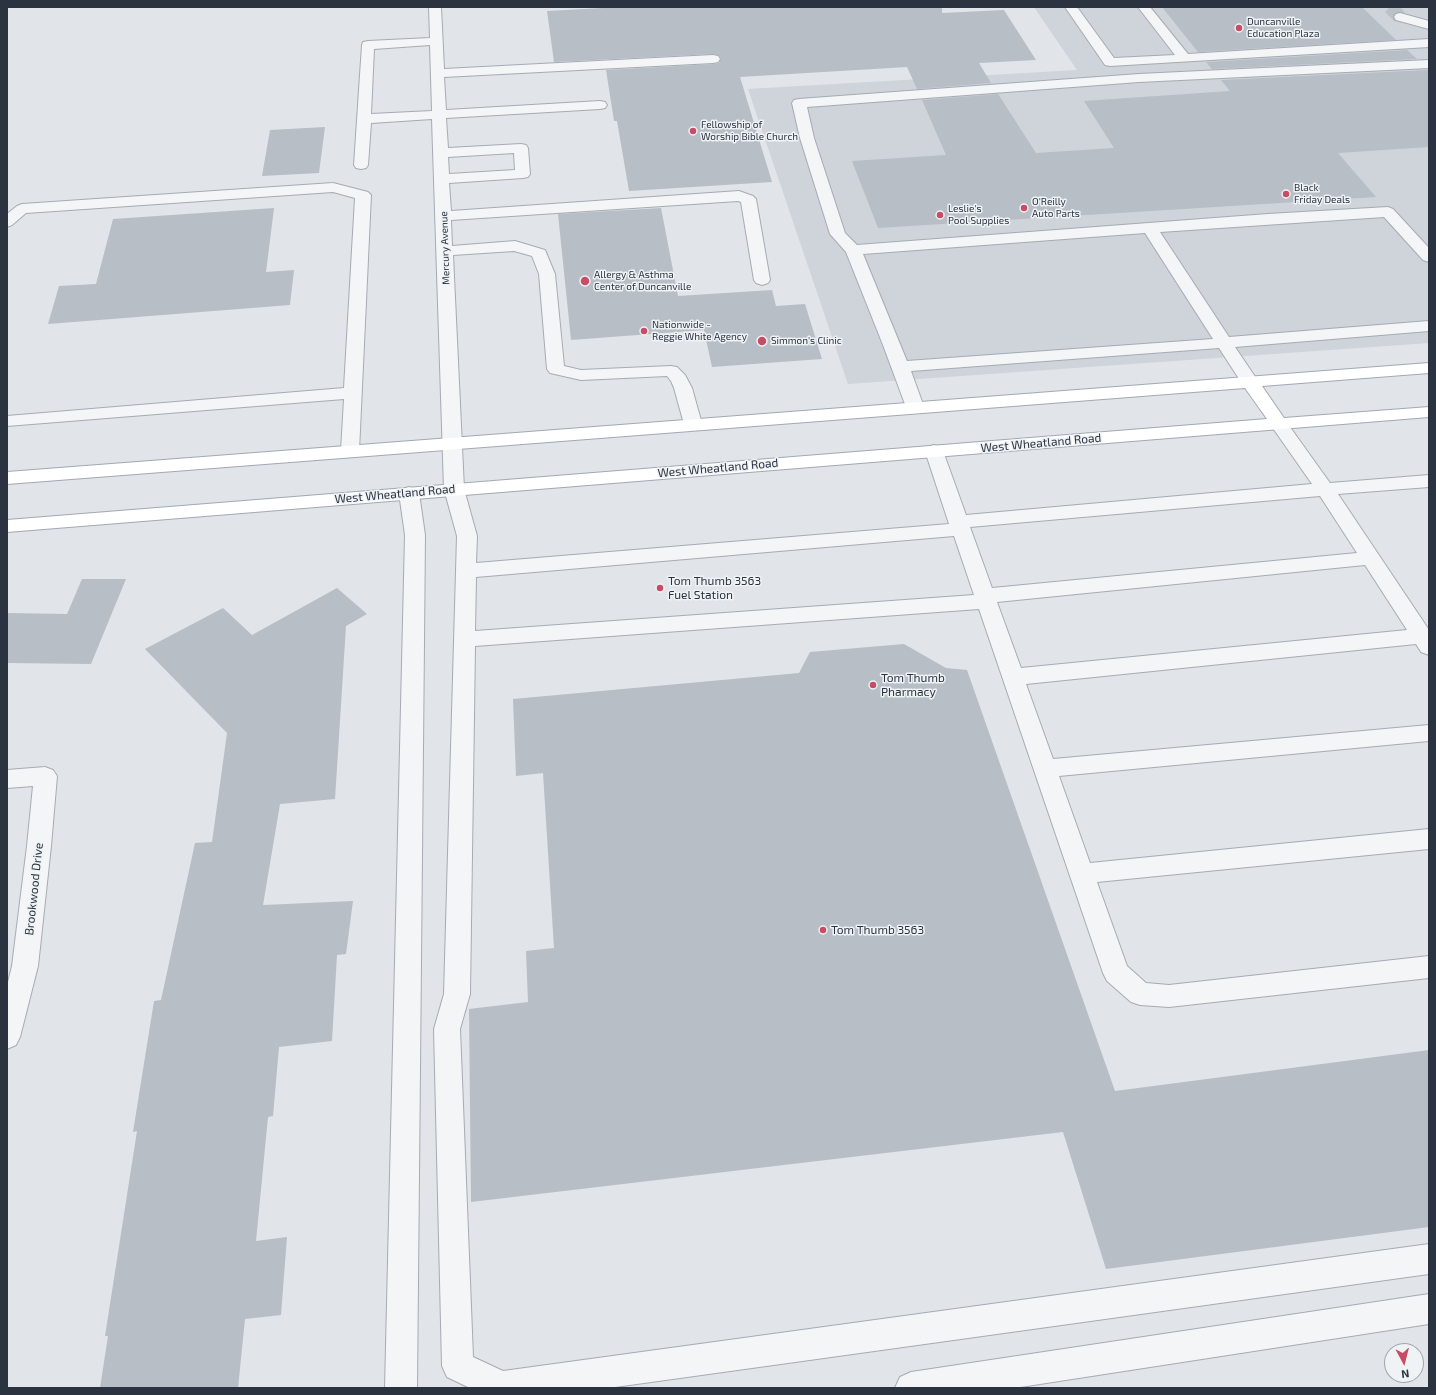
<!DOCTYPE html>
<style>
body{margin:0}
#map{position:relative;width:1436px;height:1395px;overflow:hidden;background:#e1e4e9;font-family:"Exo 2",sans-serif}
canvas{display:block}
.frame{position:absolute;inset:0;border:8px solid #2a333f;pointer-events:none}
.north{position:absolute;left:1384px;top:1343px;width:40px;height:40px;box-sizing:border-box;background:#f0f3f6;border:1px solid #a1a6ad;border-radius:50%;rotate:173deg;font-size:11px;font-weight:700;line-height:16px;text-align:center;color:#2a333f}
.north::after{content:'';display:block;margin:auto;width:14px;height:18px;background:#c64d65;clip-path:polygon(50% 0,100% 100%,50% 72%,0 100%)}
</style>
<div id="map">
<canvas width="1436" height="1395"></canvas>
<div class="frame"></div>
<div class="north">N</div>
</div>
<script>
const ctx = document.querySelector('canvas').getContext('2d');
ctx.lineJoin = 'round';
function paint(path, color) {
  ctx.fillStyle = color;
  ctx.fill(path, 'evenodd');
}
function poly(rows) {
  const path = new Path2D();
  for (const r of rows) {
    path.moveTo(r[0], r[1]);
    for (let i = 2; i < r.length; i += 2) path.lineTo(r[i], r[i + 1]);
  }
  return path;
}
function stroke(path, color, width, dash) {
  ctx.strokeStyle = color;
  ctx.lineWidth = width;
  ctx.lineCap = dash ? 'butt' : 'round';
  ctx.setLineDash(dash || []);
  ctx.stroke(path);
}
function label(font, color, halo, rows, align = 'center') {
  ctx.font = font + ' "Exo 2",sans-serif';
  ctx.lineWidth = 3;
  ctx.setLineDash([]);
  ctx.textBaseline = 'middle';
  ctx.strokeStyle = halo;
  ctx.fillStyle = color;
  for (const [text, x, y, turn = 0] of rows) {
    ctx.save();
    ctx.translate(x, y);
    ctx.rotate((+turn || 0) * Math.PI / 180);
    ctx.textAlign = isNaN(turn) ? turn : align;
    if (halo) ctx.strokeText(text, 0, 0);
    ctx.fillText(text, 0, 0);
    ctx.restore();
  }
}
paint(poly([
 [1034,7,1429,7,1429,343,848,384,748,89,1077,70]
]), '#cfd3da');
paint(poly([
 [622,7,942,7,942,13,1004,10,1036,60,979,63,991,83,917,89,907,67,740,77,772,182,629,191,617,121,614,121,606,70,713,64,719,63,721,58,718,55,713,54,554,62,547,11],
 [1162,7,1362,7,1396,40,1198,52],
 [1407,50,1417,59,1212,69,1206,62],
 [1428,70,1429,71,1429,147,1338,153,1376,197,878,228,852,161,946,155,922,100,998,94,1036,153,1114,148,1084,101,1230,91,1221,80],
 [325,127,319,173,262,176,270,130],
 [274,208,266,272,294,270,290,305,48,324,59,286,96,284,113,219],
 [661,208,678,296,772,290,776,306,805,304,822,359,712,367,704,330,571,340,558,214],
 [82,579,126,579,91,664,7,663,7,613,67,614],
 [337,588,367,614,346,626,335,799,280,804,263,905,353,901,346,954,337,955,332,1041,279,1047,273,1116,268,1117,256,1241,287,1237,281,1315,245,1319,238,1388,100,1388,108,1336,105,1336,137,1131,133,1132,154,1001,161,1000,195,843,212,842,227,733,145,649,223,608,252,635],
 [904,644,946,668,967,670,1115,1091,1429,1050,1429,1227,1106,1269,1063,1132,471,1202,469,1009,528,1002,526,951,554,948,543,773,516,776,513,699,799,673,810,652]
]), '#b8bec5');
stroke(poly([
 [1390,7,1400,17]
]), '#bcc1c7', 14, [14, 7]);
const minor = poly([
 [429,7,441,7,444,69,713,55,718,56,720,59,718,62,713,63,444,77,446,110,600,101,605,102,607,105,605,108,600,109,446,118,448,148,521,144,526,145,528,148,530,174,528,177,523,178,449,183,451,211,739,191,753,196,756,199,770,280,768,283,762,285,756,283,754,280,741,202,738,201,451,220,452,246,515,241,545,250,555,274,564,366,581,370,671,366,677,367,685,375,692,388,702,424,699,428,693,430,687,428,684,424,674,388,671,381,667,376,581,380,550,373,547,369,539,274,532,256,514,251,453,255,464,489,477,536,476,563,949,524,925,451,927,447,934,445,941,447,943,451,966,515,1312,484,1270,424,1273,420,1279,418,1285,420,1330,483,1429,475,1429,487,1338,494,1429,630,1429,655,1421,652,1416,644,1026,684,1053,759,1429,725,1429,741,1059,776,1090,863,1429,829,1429,849,1097,882,1127,966,1146,983,1169,985,1429,956,1429,978,1169,1007,1140,1005,1131,1002,1107,981,1103,973,979,609,475,646,470,994,460,1029,473,1357,503,1371,1429,1244,1429,1274,608,1388,470,1388,447,1377,442,1366,434,1029,444,994,457,536,444,489,432,119,371,123,368,165,366,168,361,169,356,168,354,165,362,45,363,42,368,41,430,38,429,7],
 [430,45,432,111,371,114,374,49,430,45],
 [514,153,515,170,449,174,448,157,514,153],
 [1320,496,1357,553,992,588,970,527,1320,496],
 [954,536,974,595,475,631,476,577,954,536],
 [1365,565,1407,630,1021,668,997,602,1365,565],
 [1065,7,1077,7,1114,58,1175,55,1138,7,1150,7,1188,54,1429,39,1429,47,1110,66,1105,65,1065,7],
 [1400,13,1429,21,1429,29,1396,20,1394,17,1396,14,1400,13],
 [1429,60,1429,68,1139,82,807,107,814,138,845,233,857,245,1268,214,1388,207,1393,209,1429,248,1429,262,1423,260,1384,217,1160,232,1229,337,1429,321,1429,331,1235,347,1258,381,1255,385,1249,386,1243,385,1219,348,911,371,924,407,921,411,915,412,909,411,906,407,883,345,846,252,830,234,800,138,792,103,794,100,799,99,1139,74,1429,60],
 [1145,233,1213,339,907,361,863,254,1145,233],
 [333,183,368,192,371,195,359,451,357,455,350,457,343,455,341,451,344,399,7,426,7,416,344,388,355,198,333,192,26,213,12,225,7,227,7,214,17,206,22,204,333,183],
 [409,487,416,489,419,493,425,535,417,1388,385,1388,405,535,399,493,402,489,409,487],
 [45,767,53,770,57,776,51,846,38,966,20,1037,16,1045,7,1049,7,986,12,966,27,846,33,786,7,788,7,770,45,767],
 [1429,1294,1429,1324,1014,1388,895,1388,900,1377,911,1372,1429,1294]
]);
const major = poly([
 [1429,363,1429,373,1262,386,1284,418,1429,407,1429,417,7,532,7,520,1267,419,1245,388,7,484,7,472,1429,363]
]);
stroke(minor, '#a6abb3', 2);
stroke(major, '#a1a9b4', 2);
paint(minor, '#f3f5f7');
paint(major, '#fff');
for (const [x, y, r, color] of [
 [1239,28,4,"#c64d65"],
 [693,131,4,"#c64d65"],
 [1286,194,4,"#c64d65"],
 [1024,208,4,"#c64d65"],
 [940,215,4,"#c64d65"],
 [585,281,5,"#c64d65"],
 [644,331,4,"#c64d65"],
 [762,341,5,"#c64d65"],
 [660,588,4,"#c64d65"],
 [873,685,4,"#c64d65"],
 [823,930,4,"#c64d65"]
]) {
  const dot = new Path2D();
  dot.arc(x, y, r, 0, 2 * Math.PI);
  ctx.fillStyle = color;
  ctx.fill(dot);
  stroke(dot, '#f0f3f6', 1.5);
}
label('10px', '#2a333f', '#f0f3f6', [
 ["Duncanville",1247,22],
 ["Education Plaza",1247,34],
 ["Fellowship of",701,125],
 ["Worship Bible Church",701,137],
 ["Black",1294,188],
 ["Friday Deals",1294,200],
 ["O'Reilly",1032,202],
 ["Auto Parts",1032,214],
 ["Leslie's",948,209],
 ["Pool Supplies",948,221],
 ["Allergy & Asthma",594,275],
 ["Center of Duncanville",594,287],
 ["Nationwide -",652,325],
 ["Reggie White Agency",652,337],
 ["Simmon's Clinic",771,341]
], 'left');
label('10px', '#2a333f', '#f0f3f6', [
 ["Mercury Avenue",445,248,-92]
]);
label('12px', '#2a333f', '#f0f3f6', [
 ["West Wheatland Road",1041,443,-5],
 ["West Wheatland Road",718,468,-5],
 ["West Wheatland Road",395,494,-5],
 ["Brookwood Drive",34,889,-84]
]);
label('12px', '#2a333f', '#f0f3f6', [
 ["Tom Thumb 3563",668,581],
 ["Fuel Station",668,595],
 ["Tom Thumb",881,678],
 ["Pharmacy",881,692],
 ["Tom Thumb 3563",831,930]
], 'left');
</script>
